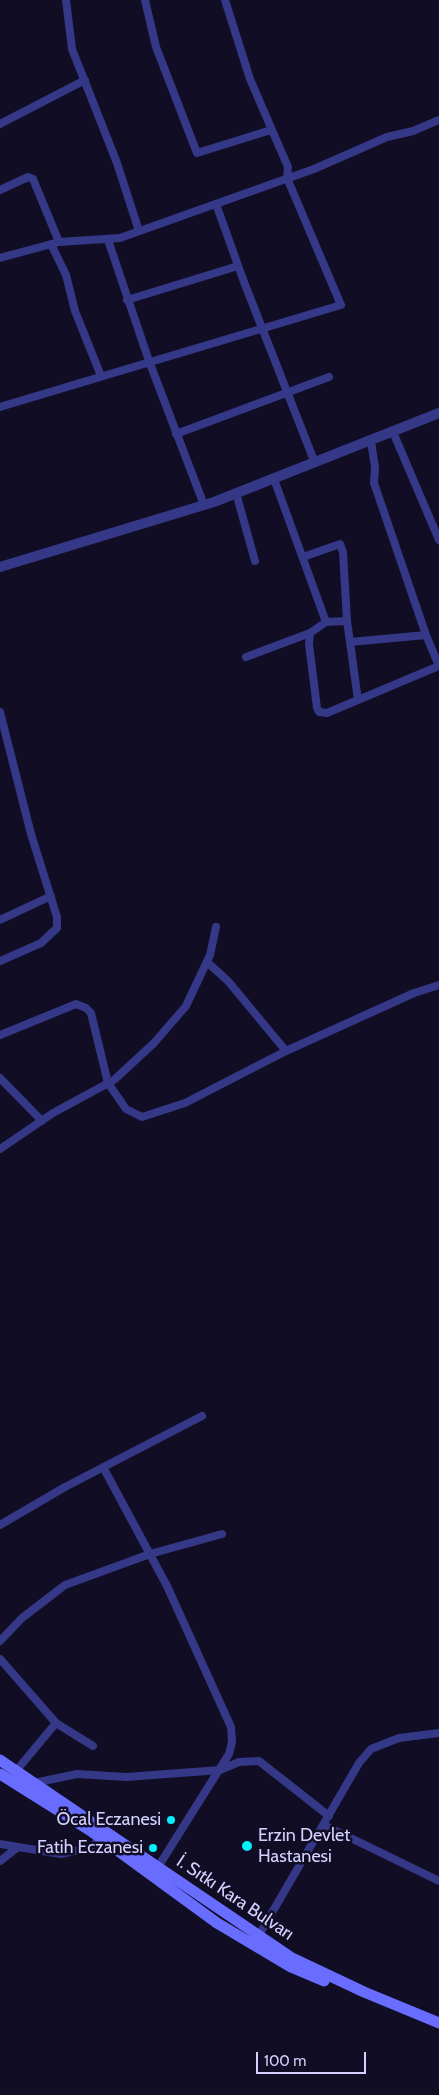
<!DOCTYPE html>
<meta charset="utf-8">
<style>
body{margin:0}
#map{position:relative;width:439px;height:2095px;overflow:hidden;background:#100d25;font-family:Cabin,sans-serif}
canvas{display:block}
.scale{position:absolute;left:256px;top:2052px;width:110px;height:22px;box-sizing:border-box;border:2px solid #d4d1ff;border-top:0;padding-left:6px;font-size:15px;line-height:18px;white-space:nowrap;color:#d4d1ff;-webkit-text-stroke:4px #100d25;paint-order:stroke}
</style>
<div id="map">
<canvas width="439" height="2095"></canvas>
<div class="scale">100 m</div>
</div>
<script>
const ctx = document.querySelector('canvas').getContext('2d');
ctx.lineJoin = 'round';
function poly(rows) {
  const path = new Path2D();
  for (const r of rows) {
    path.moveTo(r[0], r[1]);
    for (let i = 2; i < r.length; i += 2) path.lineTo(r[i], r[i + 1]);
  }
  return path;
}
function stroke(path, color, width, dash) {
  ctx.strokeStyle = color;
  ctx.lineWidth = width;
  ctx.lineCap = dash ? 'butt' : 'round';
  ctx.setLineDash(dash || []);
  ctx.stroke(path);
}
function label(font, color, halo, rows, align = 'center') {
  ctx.font = font + ' Cabin,sans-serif';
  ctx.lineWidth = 5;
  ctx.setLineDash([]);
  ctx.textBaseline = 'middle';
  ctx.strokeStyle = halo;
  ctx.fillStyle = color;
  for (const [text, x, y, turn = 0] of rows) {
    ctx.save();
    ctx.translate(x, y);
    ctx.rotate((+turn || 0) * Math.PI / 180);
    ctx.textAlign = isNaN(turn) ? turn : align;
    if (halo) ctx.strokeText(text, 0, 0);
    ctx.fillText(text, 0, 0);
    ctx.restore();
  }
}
stroke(poly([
 [66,0,72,49,117,163,139,231],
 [145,0,156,47,197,153,271,130],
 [0,124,85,80],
 [0,190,28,177,33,179,59,242],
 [216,204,244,282,315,463],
 [108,240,149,361,204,505],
 [51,244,66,275,75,311,101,376],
 [0,258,59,242,120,238,314,169,387,137,413,131,439,120],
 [127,300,238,266],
 [0,407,341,305,287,178,288,167,250,79,225,0],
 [393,432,439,540],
 [176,434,329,377],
 [371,441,375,468,374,483,426,635,439,666],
 [274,479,326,622],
 [236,493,255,561],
 [303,557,340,544,343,552,347,621],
 [426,635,350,642,347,621,326,622,310,633,309,644,317,708,319,712,327,713,439,666],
 [350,642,358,700],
 [246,657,310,633],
 [0,712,31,834,57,917,57,928,41,943,0,961],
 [0,920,51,896],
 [207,962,228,981,286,1051],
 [0,1035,76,1004,86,1008,91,1013,108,1083,126,1109,142,1117,185,1103,286,1051,414,993,439,985],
 [0,1078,42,1121],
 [0,1149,53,1113,114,1080,154,1043,186,1006,210,955,216,927],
 [103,1467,167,1586,231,1727,232,1742,229,1754,158,1867],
 [0,1525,65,1487,202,1416],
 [0,1641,22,1618,65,1585,150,1554,222,1534],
 [0,1659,56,1723,16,1771],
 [56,1723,93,1746],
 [34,1783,77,1774,126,1777,220,1770,239,1762,259,1761,329,1816],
 [324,1825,439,1881],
 [0,1844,18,1847],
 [0,1861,18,1847,61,1854,92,1847,102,1836],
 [259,1935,359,1763,371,1749,399,1738,439,1733]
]), '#353787', 8);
stroke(poly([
 [0,567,214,502,439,413]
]), '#353787', 10);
stroke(poly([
 [0,1760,292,1958,364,1992,439,2023],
 [0,1774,91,1831,217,1923,291,1967,324,1981]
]), '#686dff', 11);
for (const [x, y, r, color] of [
 [171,1820,5,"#00f1fc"],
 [247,1846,6,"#00f1fc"],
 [153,1848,5,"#00f1fc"]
]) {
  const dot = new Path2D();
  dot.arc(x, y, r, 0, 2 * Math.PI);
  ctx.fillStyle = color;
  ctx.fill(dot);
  stroke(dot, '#100d25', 2);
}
label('18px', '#d4d1ff', '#100d25', [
 ["Öcal Eczanesi",161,1820],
 ["Erzin Devlet",258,1836,"left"],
 ["Hastanesi",258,1857,"left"],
 ["Fatih Eczanesi",143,1848]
], 'right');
label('18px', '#d4d1ff', '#100d25', [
 ["İ. Sıtkı Kara Bulvarı",235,1898,34]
]);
</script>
